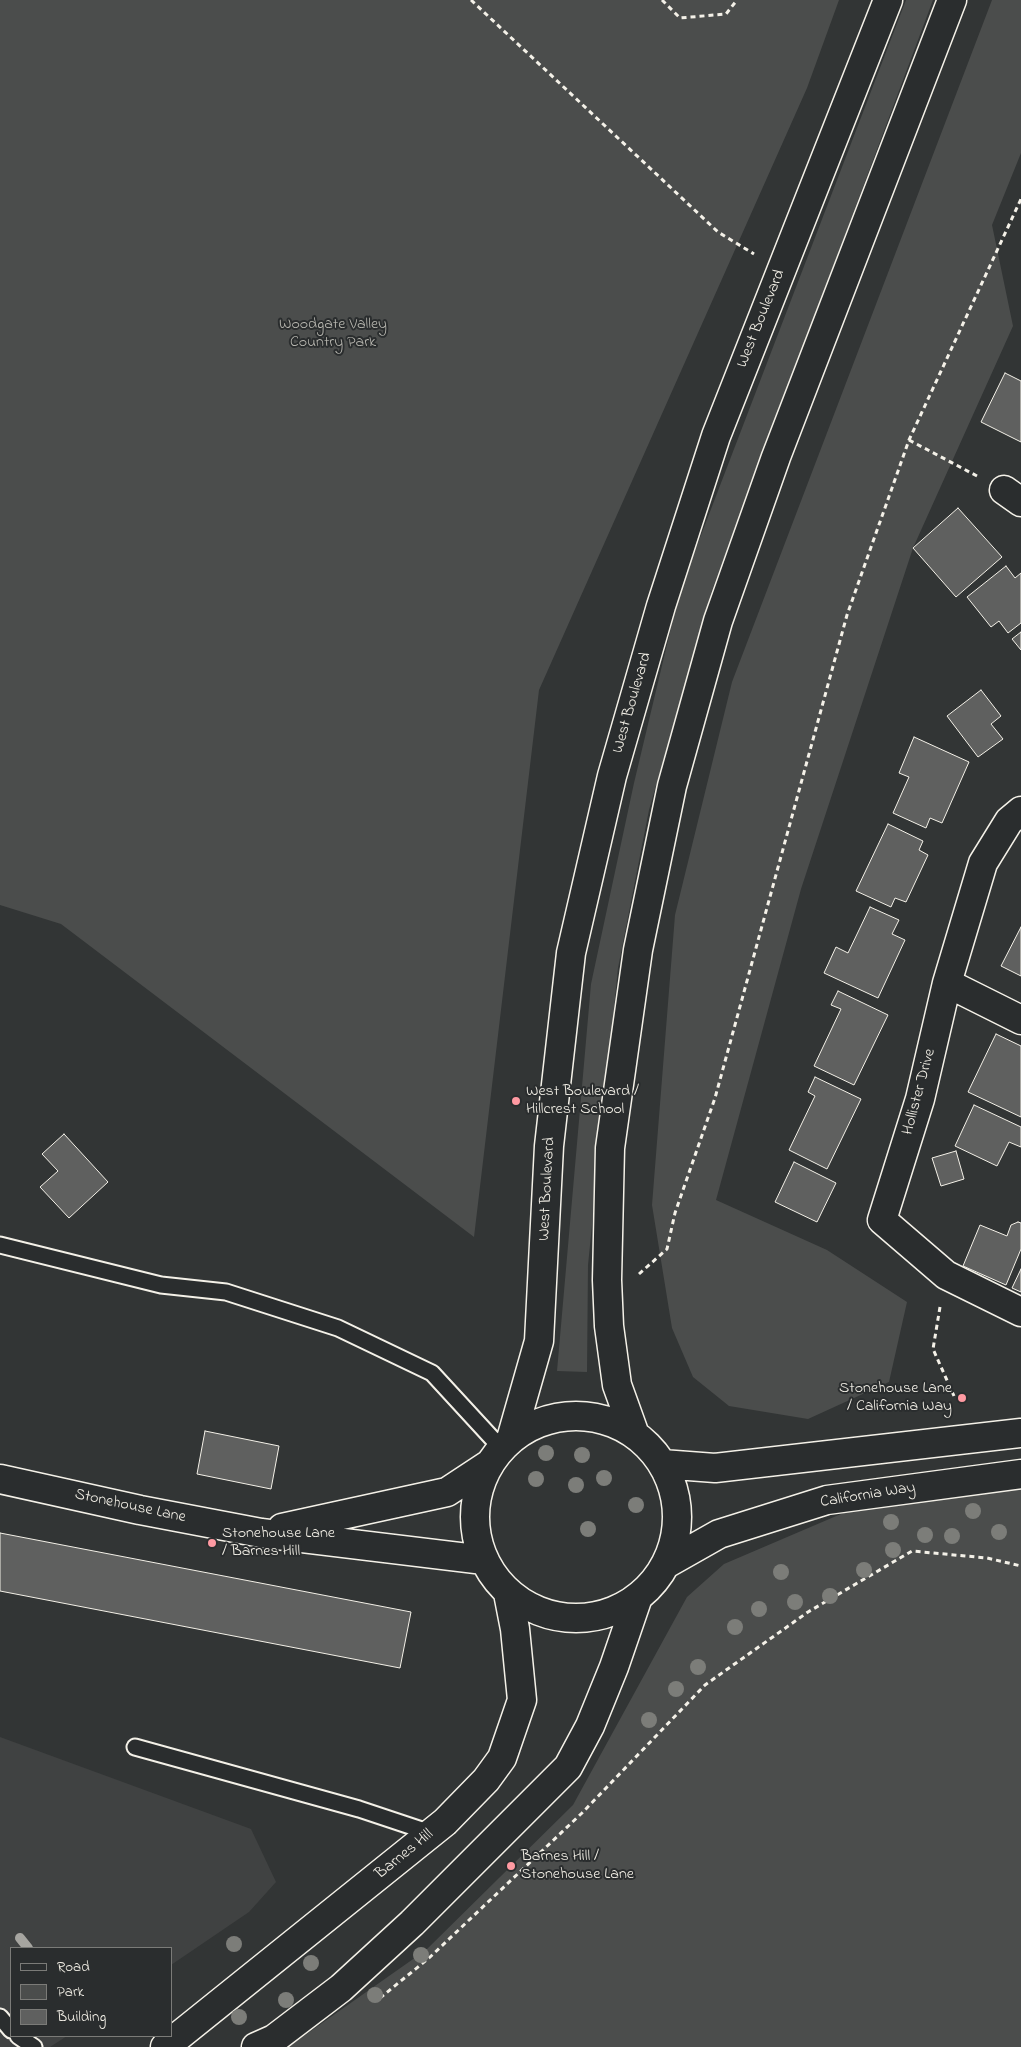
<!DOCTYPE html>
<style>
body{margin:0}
#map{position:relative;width:1021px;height:2047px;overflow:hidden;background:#323535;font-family:"Indie Flower",sans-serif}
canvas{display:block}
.legend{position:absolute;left:10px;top:1947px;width:162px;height:90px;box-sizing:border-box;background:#2a2d2e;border:1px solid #7b7b78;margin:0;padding:6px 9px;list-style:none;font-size:15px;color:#f4f1e8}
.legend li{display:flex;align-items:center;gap:10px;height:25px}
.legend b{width:25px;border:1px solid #7b7b78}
</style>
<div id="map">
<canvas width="1021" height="2047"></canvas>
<ul class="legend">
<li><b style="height:6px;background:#2a2d2e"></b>Road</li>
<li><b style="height:14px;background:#4b4d4c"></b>Park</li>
<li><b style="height:14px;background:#5f605f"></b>Building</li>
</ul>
</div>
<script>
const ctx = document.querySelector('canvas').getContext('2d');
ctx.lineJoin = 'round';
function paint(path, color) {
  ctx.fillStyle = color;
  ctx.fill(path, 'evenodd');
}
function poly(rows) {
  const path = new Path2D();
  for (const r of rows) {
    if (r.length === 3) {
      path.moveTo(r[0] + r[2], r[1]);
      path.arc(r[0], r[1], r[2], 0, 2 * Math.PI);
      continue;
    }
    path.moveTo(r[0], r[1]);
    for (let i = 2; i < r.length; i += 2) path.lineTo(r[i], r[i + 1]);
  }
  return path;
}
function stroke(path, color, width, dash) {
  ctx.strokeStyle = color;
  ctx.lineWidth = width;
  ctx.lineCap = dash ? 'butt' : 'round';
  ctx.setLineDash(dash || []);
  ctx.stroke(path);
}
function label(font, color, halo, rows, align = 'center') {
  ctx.font = font + ' "Indie Flower",sans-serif';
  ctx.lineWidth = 4;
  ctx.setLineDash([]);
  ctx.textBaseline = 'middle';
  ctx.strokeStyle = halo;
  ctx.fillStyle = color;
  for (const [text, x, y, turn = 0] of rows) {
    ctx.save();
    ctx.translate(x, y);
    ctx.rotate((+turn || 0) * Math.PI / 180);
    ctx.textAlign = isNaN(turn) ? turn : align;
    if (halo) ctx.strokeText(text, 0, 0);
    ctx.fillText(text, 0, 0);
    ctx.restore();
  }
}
paint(poly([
 [0,1737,251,1829,276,1882,249,1912,171,1965,171,1948,11,1948,11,2036,67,2036,50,2047,0,2047]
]), '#404242');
paint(poly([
 [0,0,839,0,807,88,539,690,474,1237,61,924,0,905],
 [906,0,933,0,712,590,649,810,618,968,588,1265,587,1372,557,1371,591,984,634,783,680,590],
 [992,0,1021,0,1021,153,992,225,1013,326,913,548,801,889,716,1200,827,1250,907,1302,889,1382,808,1419,729,1406,693,1377,672,1328,652,1205,675,915,732,682],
 [1021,1486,1021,2047,288,2047,426,1950,573,1805,687,1597,724,1564,855,1508]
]), '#4b4d4c');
stroke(poly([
 [20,1938,28,1948]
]), '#a6a5a0', 10);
const building = poly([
 [1005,373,1021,381,1021,442,981,422,1005,373],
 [958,508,1002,557,956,597,913,548,958,508],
 [1006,566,1015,578,1021,573,1021,623,1008,633,999,621,991,627,967,597,1006,566],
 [1021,632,1021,650,1012,639,1021,632],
 [981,690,1001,716,991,724,1003,739,978,757,947,716,981,690],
 [914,737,969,762,942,823,930,818,926,828,893,813,909,777,899,773,914,737],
 [888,824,923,841,919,850,928,855,906,902,895,898,891,907,856,891,888,824],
 [870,907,899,920,892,934,905,940,878,998,824,973,836,947,848,953,870,907],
 [1021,927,1021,976,1001,966,1021,927],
 [838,991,888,1015,854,1085,814,1066,841,1009,831,1005,838,991],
 [996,1034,1021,1046,1021,1117,968,1092,996,1034],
 [815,1077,861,1099,827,1169,789,1150,815,1096,808,1092,815,1077],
 [974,1105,1021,1127,1021,1147,1009,1142,997,1166,955,1146,974,1105],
 [64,1134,108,1182,69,1218,40,1187,58,1171,42,1154,64,1134],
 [956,1151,964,1179,941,1186,932,1158,956,1151],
 [794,1162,836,1183,817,1222,775,1202,794,1162],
 [1018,1222,1021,1223,1021,1249,1006,1285,963,1266,980,1225,1007,1236,1011,1225,1018,1222],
 [1021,1269,1021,1292,1012,1288,1021,1269],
 [205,1431,279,1446,271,1489,197,1474,205,1431],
 [0,1533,411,1612,400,1668,0,1591,0,1533]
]);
paint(building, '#5f605f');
stroke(building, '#f4f1e8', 1);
const lane = poly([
 [0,1245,161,1285,226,1292,338,1328,432,1373,501,1448],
 [135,1747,359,1809,431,1833],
 [0,2017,11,2030],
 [18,2036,34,2047]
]);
const street = poly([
 [1004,490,1021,502],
 [1021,811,1009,821,983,863,947,983,920,1099,882,1220,946,1275,1021,1312],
 [947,983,1021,1020]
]);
const secondary = poly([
 [576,1517,101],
 [635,1435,617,1385,609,1326,607,1280,610,1148,638,950,672,786,718,621,776,457,952,0],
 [511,1439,539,1341,549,1146,571,953,612,776,661,606,716,436,888,0],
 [662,1464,715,1468,1021,1433],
 [0,1479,140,1510,261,1533,484,1560],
 [282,1528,447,1492,488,1465],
 [666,1564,719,1534,827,1500,1021,1474],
 [165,2047,445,1822,486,1780,502,1758,522,1700,515,1629,508,1593],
 [256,2047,274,2039,341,1988,412,1923,568,1767,590,1726,614,1667,638,1597]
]);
stroke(lane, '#f4f1e8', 19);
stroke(street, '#f4f1e8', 31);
stroke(secondary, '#f4f1e8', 31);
stroke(poly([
 [471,0,718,232,754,254],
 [662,0,680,18,726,14,737,0],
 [909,440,977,476],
 [639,1274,667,1249,675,1213,715,1098,847,615,909,440,1021,199],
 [940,1307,933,1349,954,1396],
 [380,1998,429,1958,582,1813,705,1685,808,1612,912,1551,987,1558,1021,1566]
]), '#f4f1e8', 3, [5, 4]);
stroke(lane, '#2a2d2e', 15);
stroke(street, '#2a2d2e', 28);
stroke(secondary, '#2a2d2e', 28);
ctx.fillStyle = '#7c7d79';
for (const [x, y] of [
 [546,1453],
 [582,1455],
 [604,1478],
 [536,1479],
 [576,1485],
 [636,1505],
 [973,1511],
 [891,1522],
 [588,1529],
 [999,1532],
 [925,1535],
 [952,1536],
 [893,1550],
 [864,1570],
 [781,1572],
 [830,1596],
 [795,1602],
 [759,1609],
 [735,1627],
 [698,1667],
 [676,1689],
 [649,1720],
 [234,1944],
 [421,1955],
 [311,1963],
 [375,1995],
 [286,2000],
 [239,2017]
]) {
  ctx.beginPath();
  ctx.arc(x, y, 8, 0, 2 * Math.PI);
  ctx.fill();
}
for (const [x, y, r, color] of [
 [516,1101,5,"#ff9aa2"],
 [962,1398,5,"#ff9aa2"],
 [212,1543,5,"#ff9aa2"],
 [511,1866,5,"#ff9aa2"]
]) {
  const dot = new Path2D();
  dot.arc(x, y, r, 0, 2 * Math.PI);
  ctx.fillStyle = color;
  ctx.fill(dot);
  stroke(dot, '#2a2d2e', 2);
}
label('16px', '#f4f1e8', '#2a2d2e', [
 ["West Boulevard",762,319,-68],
 ["West Boulevard",633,703,-74],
 ["Hollister Drive",920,1092,-75],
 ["West Boulevard",548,1189,-87],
 ["California Way",868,1496,-9],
 ["Stonehouse Lane",130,1507,12],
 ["Barnes Hill",405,1855,-39]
]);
label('16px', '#b9b8b1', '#2a2d2e', [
 ["Woodgate Valley",333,325],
 ["Country Park",333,343]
]);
label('16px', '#f4f1e8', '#2a2d2e', [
 ["West Boulevard /",526,1092],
 ["Hillcrest School",526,1110],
 ["Stonehouse Lane",952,1389,"right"],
 ["/ California Way",952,1407,"right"],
 ["Stonehouse Lane",222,1534],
 ["/ Barnes Hill",222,1552],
 ["Barnes Hill /",521,1857],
 ["Stonehouse Lane",521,1875]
], 'left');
</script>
